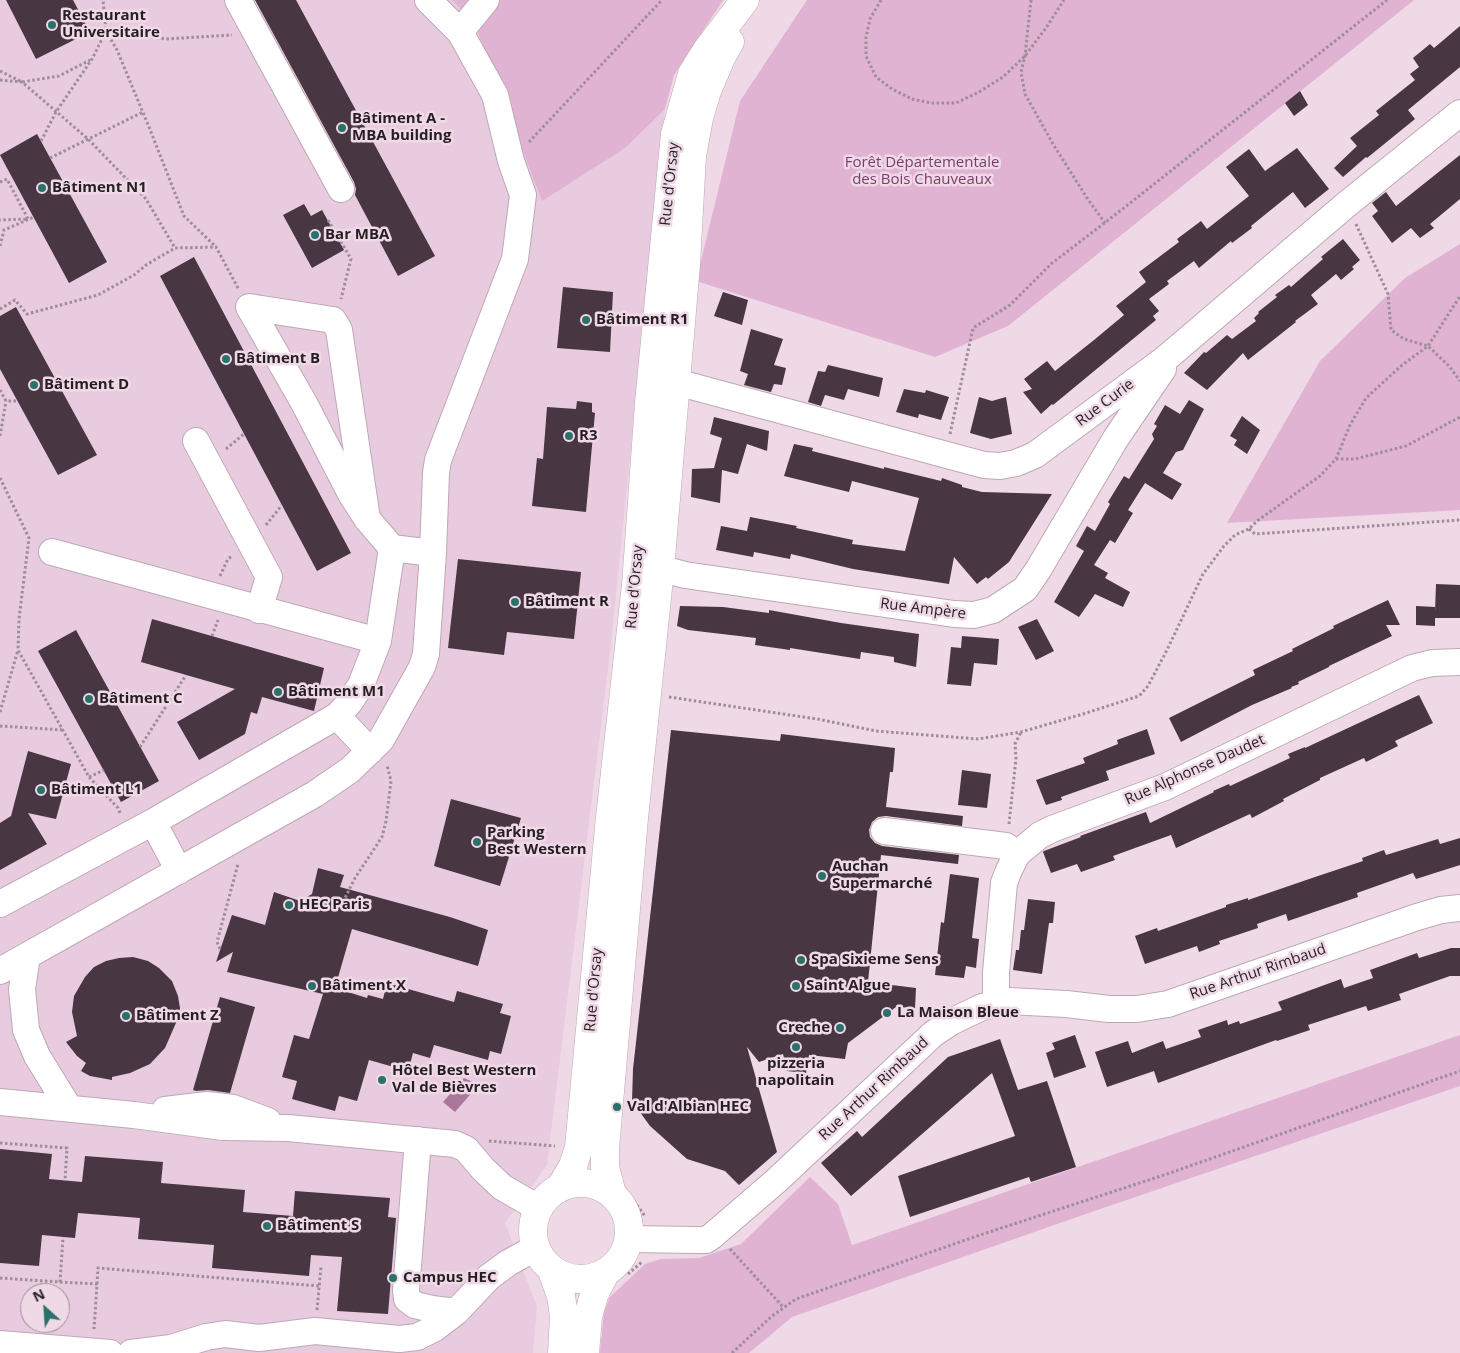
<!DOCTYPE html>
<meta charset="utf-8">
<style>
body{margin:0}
#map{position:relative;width:1460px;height:1353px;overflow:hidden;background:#efd9e7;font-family:"Open Sans",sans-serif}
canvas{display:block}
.north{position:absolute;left:20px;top:1283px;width:50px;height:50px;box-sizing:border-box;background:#efd9e7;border:1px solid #9f8e99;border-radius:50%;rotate:334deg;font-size:14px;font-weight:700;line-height:20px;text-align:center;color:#261e23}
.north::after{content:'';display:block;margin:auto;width:18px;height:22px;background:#297169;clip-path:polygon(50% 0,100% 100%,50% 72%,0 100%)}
</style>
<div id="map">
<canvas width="1460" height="1353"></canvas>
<div class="north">N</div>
</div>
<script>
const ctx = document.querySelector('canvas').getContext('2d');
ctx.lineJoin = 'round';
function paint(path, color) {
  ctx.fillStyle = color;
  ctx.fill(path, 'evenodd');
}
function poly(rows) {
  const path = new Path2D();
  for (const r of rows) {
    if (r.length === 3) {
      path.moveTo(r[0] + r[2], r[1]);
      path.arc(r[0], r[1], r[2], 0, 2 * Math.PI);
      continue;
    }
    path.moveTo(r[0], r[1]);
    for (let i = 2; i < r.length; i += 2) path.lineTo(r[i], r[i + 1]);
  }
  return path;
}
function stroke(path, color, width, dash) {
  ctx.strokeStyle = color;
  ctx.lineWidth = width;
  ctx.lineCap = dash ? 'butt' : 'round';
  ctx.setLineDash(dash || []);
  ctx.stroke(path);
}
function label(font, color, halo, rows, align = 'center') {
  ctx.font = font + ' "Open Sans",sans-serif';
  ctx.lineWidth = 5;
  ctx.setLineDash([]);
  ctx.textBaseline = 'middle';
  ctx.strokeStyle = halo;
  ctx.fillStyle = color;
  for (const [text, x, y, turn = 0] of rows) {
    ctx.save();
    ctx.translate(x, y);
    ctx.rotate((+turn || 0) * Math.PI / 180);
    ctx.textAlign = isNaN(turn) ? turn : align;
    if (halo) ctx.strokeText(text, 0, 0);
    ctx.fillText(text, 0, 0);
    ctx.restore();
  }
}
paint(poly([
 [0,0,723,0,674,75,665,109,611,644,547,1165,505,1223,537,1307,533,1353,0,1353],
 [30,1293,60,1293,60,1323,30,1323]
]), '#e8cbde');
paint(poly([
 [452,0,723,0,674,75,665,109,625,148,542,201,474,22],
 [807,0,1414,0,1008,326,935,357,696,281,740,101],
 [1460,244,1460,510,1227,523,1320,361,1405,278],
 [1460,1035,1460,1086,1080,1216,792,1317,749,1353,600,1353,604,1312,610,1297,645,1264,661,1259,699,1258,741,1244,810,1177,838,1204,852,1245]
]), '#e1b3d2');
paint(poly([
 [464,1078,475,1083,475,1089,455,1112,443,1102]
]), '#aa779a');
paint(poly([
 [6,0,73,0,90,32,36,59],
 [255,0,296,0,435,256,398,276,355,195,356,189,354,182],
 [1460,26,1460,67,1408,110,1415,119,1367,158,1366,157,1343,177,1334,168,1357,146,1350,138,1379,115,1376,111,1415,80,1410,74,1419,67,1413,58,1430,44,1434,48],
 [1300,91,1308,105,1294,116,1285,103],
 [37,134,107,262,69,283,0,155],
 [1297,148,1329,189,1305,208,1293,192,1251,226,1252,228,1232,243,1231,241,1199,268,1194,261,1167,281,1169,284,1149,299,1159,311,1153,316,1156,320,1053,405,1052,404,1041,414,1023,392,1032,389,1024,379,1047,361,1055,371,1094,340,1124,315,1116,306,1146,282,1139,272,1179,242,1177,239,1201,221,1207,229,1249,196,1226,167,1249,149,1265,171],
 [1460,155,1460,199,1430,224,1434,228,1420,238,1411,228,1392,243,1372,216,1378,211,1372,203,1386,192,1396,206],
 [304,204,311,216,322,210,344,250,312,268,283,215],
 [1343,239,1360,260,1352,267,1354,269,1341,280,1336,274,1311,295,1318,304,1295,321,1296,322,1248,360,1243,353,1207,390,1184,373,1204,352,1206,353,1227,335,1232,339,1256,321,1254,318,1259,313,1258,312,1277,297,1275,295,1289,285,1291,287,1323,259,1321,257],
 [194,257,351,553,317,571,160,276],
 [563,287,613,292,610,352,557,348],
 [723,292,748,300,742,325,714,316],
 [16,307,97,455,58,475,0,369,0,316],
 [751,329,783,339,774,365,786,368,782,385,774,384,771,392,744,385,748,374,740,371],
 [828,365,883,378,879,397,848,389,844,400,825,395,821,406,808,402,818,371,825,372],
 [904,389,925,393,926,390,949,397,941,420,919,414,918,418,896,412],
 [979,397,992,401,1006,397,1012,434,991,439,970,433],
 [1189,400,1204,409,1183,450,1176,452,1163,473,1182,484,1172,500,1145,483,1128,510,1133,513,1115,543,1110,540,1094,565,1108,573,1105,578,1130,592,1123,607,1095,594,1079,617,1054,602,1084,551,1076,546,1087,526,1095,531,1110,504,1108,502,1124,476,1129,479,1154,439,1152,434,1157,426,1154,424,1165,405,1180,414],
 [577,401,592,403,592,412,595,413,586,512,532,506,537,458,543,459,547,407,576,409],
 [1242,416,1260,430,1247,454,1234,445,1237,440,1230,436],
 [714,417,769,431,767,451,747,444,738,474,722,470,720,503,691,497,692,469,715,468,714,468,722,438,710,434],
 [794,444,813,448,812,451,884,469,884,467,941,481,942,478,962,485,962,487,982,492,1052,494,1009,562,988,579,986,577,977,584,954,557,949,584,853,569,791,554,790,559,754,552,753,557,716,550,721,526,747,531,750,517,797,526,796,528,853,540,852,544,905,551,919,498,852,481,849,492,784,476],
 [458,559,581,572,574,639,507,632,504,655,448,648],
 [1436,584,1460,585,1460,618,1435,618,1435,626,1416,625,1416,606,1435,607,1435,612],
 [1388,600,1400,625,1386,625,1392,636,1329,666,1329,667,1298,682,1299,684,1291,687,1292,688,1252,705,1181,742,1169,718,1255,675,1253,670,1293,651,1292,649,1334,628,1333,626],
 [680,606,723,607,769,613,769,610,841,623,919,634,916,667,894,662,894,657,861,652,860,659,790,648,790,650,755,645,756,638,688,630,677,626],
 [152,619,324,668,314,711,262,697,257,714,251,712,245,734,199,760,177,722,235,689,141,662],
 [1037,619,1054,651,1036,660,1018,627],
 [76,630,159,781,121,802,38,651],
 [962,636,999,639,997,665,974,663,971,686,947,684,951,647,961,648],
 [1419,695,1433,723,1395,741,1398,746,1366,762,1364,758,1320,778,1320,780,1283,799,1284,801,1252,818,1250,814,1176,848,1171,835,1113,856,1115,860,1081,872,1077,864,1051,873,1043,852,1044,851,1081,837,1080,836,1146,812,1150,823,1214,792,1213,791,1229,784,1230,786,1290,758,1288,754,1305,747,1305,748],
 [1147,729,1155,754,1106,771,1109,780,1061,797,1062,800,1046,805,1036,780,1085,763,1083,758,1118,744,1117,740],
 [671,730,780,741,781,734,895,748,893,772,890,772,886,807,963,816,962,826,886,816,878,817,872,822,869,830,870,837,875,843,882,846,959,855,958,864,881,855,868,982,916,988,915,1008,896,1007,848,1043,845,1059,809,1055,806,1073,787,1071,783,1054,759,1062,747,1047,777,1152,739,1185,725,1171,687,1159,650,1126,632,1101,633,1069],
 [28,751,71,764,56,819,28,813,47,844,0,870,0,823,11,816],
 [962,770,991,774,987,808,958,805],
 [451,799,521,818,500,886,434,866],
 [1460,838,1460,865,1416,879,1413,873,1357,893,1358,897,1288,921,1286,914,1257,924,1258,928,1219,941,1220,944,1199,952,1197,946,1145,964,1135,936,1157,928,1158,931,1226,907,1226,905,1248,898,1248,900,1315,877,1363,861,1362,858,1384,850,1386,855,1438,839,1440,844],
 [318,868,344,875,340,887,450,917,488,930,478,966,352,929,335,988,367,998,368,995,383,999,387,983,454,1002,457,991,503,1004,500,1013,511,1016,501,1054,490,1051,488,1060,434,1045,430,1058,413,1053,408,1071,369,1060,357,1101,339,1096,335,1111,292,1099,297,1081,282,1077,294,1035,309,1039,323,994,227,972,233,952,216,962,232,915,265,925,274,892,300,901,312,894],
 [950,874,979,878,972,938,979,939,976,968,966,966,964,978,935,975,941,922,944,923],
 [1028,899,1055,902,1053,923,1049,923,1042,974,1013,970,1016,950,1019,950,1021,930,1024,930],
 [1451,948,1460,948,1460,976,1450,976,1399,994,1401,1000,1368,1011,1366,1006,1308,1025,1310,1030,1277,1041,1276,1040,1158,1083,1154,1071,1107,1087,1095,1052,1128,1041,1132,1053,1163,1041,1166,1049,1201,1037,1198,1030,1227,1020,1228,1025,1239,1021,1240,1024,1282,1010,1278,1002,1319,987,1341,979,1344,988,1373,978,1370,970,1417,953,1419,958],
 [133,957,148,961,159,968,172,981,178,996,180,1008,179,1016,165,1048,150,1064,130,1073,112,1077,112,1080,90,1076,81,1071,86,1063,77,1056,66,1042,77,1036,72,1012,74,996,85,977,94,967,106,961,119,958],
 [220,997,255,1007,230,1093,208,1090,196,1091,193,1090],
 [1075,1035,1086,1067,1054,1078,1046,1053,1055,1049,1052,1043],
 [1000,1039,1018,1090,1047,1081,1076,1167,1031,1182,1029,1177,910,1217,898,1176,1015,1136,992,1073,851,1196,821,1163,857,1131,862,1137,948,1057],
 [0,1149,52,1154,49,1179,82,1182,85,1156,163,1162,161,1183,245,1190,243,1212,293,1216,295,1191,390,1198,388,1217,396,1218,388,1314,337,1311,342,1257,311,1255,309,1276,212,1268,214,1245,138,1239,140,1218,78,1213,75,1238,42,1235,39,1266,0,1263]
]), '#483642');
const minor = poly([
 [238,0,341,189],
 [460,32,486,0],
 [658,396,676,382,984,465,1000,466,1016,463,1035,455,1165,359,1347,204,1460,113],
 [196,441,269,577,259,610],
 [367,519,339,330,333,320,249,307,304,403,351,494,367,519,392,548],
 [52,552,378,641],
 [640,563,685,575,954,614,974,615,993,610,1025,589,1038,570,1116,438,1163,369],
 [337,716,370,751],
 [153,822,179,871],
 [884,831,1006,846,1017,854],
 [0,904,153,822,337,716,349,703,361,685,378,641,392,548,433,553,436,473,438,460,515,259,523,195,511,161,495,95,460,32,428,0],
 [27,956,22,989,26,1030,37,1056,69,1108],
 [0,971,315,794,350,770,381,740,422,667,426,654,433,553],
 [996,1002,996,972,1004,883,1009,870,1017,854,1040,835,1052,829,1165,787,1412,668,1432,663,1460,662],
 [0,1102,134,1115,223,1127,288,1128,455,1144,466,1149,483,1169,502,1187,538,1208],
 [165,1110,207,1105,233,1108,268,1121],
 [418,1140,406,1291,407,1299,415,1305,432,1309,456,1312],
 [629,1239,696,1240,706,1240,712,1236,776,1181,933,1034,951,1022,982,1007,1009,1001,1066,1004,1109,1009,1137,1009,1168,1004,1417,917,1441,910,1460,908],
 [0,1344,110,1353],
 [131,1353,171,1348,206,1337,225,1334,259,1338,315,1331,399,1339,417,1337,435,1328,456,1312,489,1277,508,1263,535,1248]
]);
const major = poly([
 [581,1231,48],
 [560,1188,573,1166,579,1147,610,817,636,585,649,403,675,134,692,74,707,50,745,0],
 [612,1194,605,1167,605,1148,634,818,660,569,686,264,692,156,699,118,707,91,721,58,730,42],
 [552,1271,561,1296,564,1316,562,1353],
 [585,1353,588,1317,594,1295,605,1273]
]);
stroke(minor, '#bda8b5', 28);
stroke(major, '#bda8b5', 29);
stroke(poly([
 [881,0,870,19,866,37,866,56,876,77,892,89,912,99,932,103,956,103,979,92,1003,77,1025,56,1046,28,1064,0],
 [1031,0,1025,56,1021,72,1025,94,1053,144,1087,198,1105,223],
 [106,31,117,50,149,127,184,216,215,246],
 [107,31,166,39,232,35],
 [0,71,22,82,59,76,90,60],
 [0,80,22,82,88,139,146,199,175,248],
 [41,141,56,112,92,59,106,31,103,0],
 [529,142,662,0],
 [50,158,143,112],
 [0,182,7,179,28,219,0,220],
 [328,220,351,259,341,299],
 [1356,224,1388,294,1391,330,1404,339,1428,346,1449,366,1460,381],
 [0,246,4,230,34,217],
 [0,309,15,300,27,314,98,295,134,275,146,265,175,248,216,247,238,288],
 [0,390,6,401,17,401],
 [950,434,973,328,1010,305,1051,264,1120,211,1387,0],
 [0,436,6,401],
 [226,449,244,434],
 [1336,459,1355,459,1406,446,1460,417],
 [0,478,29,538,19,619,18,650,89,777,118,808,121,815],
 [266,525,282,505],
 [1249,529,1255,534,1460,520],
 [220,576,228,559,232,556],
 [212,636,218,620],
 [669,697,817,719,876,731,978,739,1021,732,1083,714,1139,696,1148,686,1167,650,1203,574,1224,546,1235,535,1249,529,1257,521,1320,476,1336,459,1350,425,1366,398,1401,366,1428,346,1460,296],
 [0,712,18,650],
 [0,726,63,730],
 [140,747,186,675],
 [89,777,104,770],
 [1009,824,1016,758,1015,744,1021,732],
 [343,902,355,878,382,837,386,821,391,781,387,765],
 [220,949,217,942,238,864],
 [489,1141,555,1146],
 [0,1143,67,1148,65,1181],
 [634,1201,645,1216],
 [730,1249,784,1308],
 [628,1274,642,1262],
 [0,1278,60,1282,63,1237],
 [60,1282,97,1284,94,1329],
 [97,1284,98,1268,319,1286],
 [317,1310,321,1267],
 [732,1353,772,1316,796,1299,977,1236,1167,1174,1460,1071]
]), '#9d8d97', 3, [2.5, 2.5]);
stroke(minor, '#fff', 26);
stroke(major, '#fff', 28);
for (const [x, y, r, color] of [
 [52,25,5,"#297169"],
 [342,128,5,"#297169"],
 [42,188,5,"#297169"],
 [315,235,5,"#297169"],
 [586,320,5,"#297169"],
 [226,359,5,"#297169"],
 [34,385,5,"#297169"],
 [569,436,5,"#297169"],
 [515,602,5,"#297169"],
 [278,692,5,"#297169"],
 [89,699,5,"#297169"],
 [41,790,5,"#297169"],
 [477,842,5,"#297169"],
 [822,876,5,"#297169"],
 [289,905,5,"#297169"],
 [801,960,5,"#297169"],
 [312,986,5,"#297169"],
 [796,986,5,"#297169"],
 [887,1013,5,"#297169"],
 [126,1016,5,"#297169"],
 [840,1028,5,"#297169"],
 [796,1047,5,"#297169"],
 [382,1080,5,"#297169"],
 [617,1107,5,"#297169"],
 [267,1226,5,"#297169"],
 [393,1278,5,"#297169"]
]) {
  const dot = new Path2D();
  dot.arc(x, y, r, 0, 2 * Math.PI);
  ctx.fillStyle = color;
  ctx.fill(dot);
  stroke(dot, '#efd9e7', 2);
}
label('bold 15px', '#261e23', '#efd9e7', [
 ["Restaurant",62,16],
 ["Universitaire",62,33],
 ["Bâtiment A -",352,119],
 ["MBA building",352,136],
 ["Bâtiment N1",52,188],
 ["Bar MBA",325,235],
 ["Bâtiment R1",596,320],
 ["Bâtiment B",236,359],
 ["Bâtiment D",44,385],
 ["R3",579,436],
 ["Bâtiment R",525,602],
 ["Bâtiment M1",288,692],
 ["Bâtiment C",99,699],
 ["Bâtiment L1",51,790],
 ["Parking",487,833],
 ["Best Western",487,850],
 ["Auchan",832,867],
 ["Supermarché",832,884],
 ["HEC Paris",299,905],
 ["Spa Sixieme Sens",811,960],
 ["Bâtiment X",322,986],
 ["Saint Algue",806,986],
 ["La Maison Bleue",897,1013],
 ["Bâtiment Z",136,1016],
 ["Creche",830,1028,"right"],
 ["pizzeria",796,1064,"center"],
 ["napolitain",796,1081,"center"],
 ["Hôtel Best Western",392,1071],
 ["Val de Bièvres",392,1088],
 ["Val d'Albian HEC",627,1107],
 ["Bâtiment S",277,1226],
 ["Campus HEC",403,1278]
], 'left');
label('15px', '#7c3c6b', '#efd9e7', [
 ["Forêt Départementale",922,163],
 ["des Bois Chauveaux",922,180]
]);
label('15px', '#261e23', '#efd9e7', [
 ["Rue d'Orsay",670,184,-84],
 ["Rue Curie",1105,403,-37],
 ["Rue d'Orsay",635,587,-85],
 ["Rue Ampère",923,609,7],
 ["Rue Alphonse Daudet",1195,770,-24],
 ["Rue Arthur Rimbaud",1258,972,-19],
 ["Rue d'Orsay",594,990,-85],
 ["Rue Arthur Rimbaud",874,1089,-43]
]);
</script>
